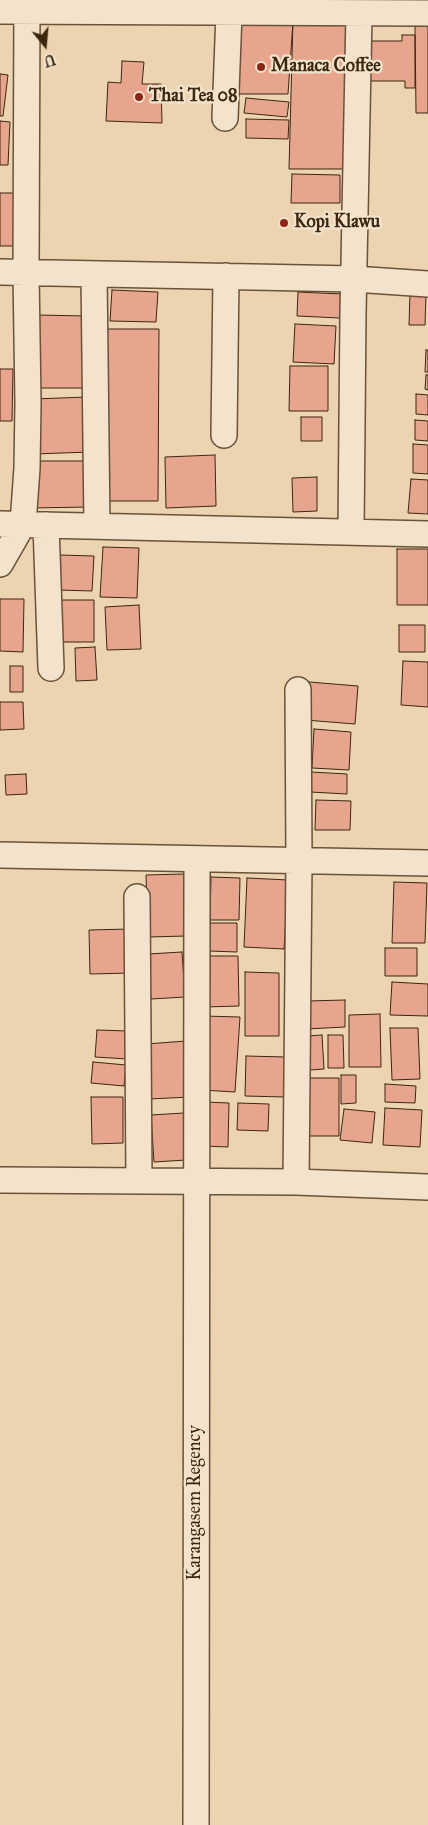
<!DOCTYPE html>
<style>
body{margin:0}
#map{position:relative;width:428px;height:1825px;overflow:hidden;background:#edd4b1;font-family:"IM FELL Great Primer",serif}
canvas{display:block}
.north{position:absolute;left:20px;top:20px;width:50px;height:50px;-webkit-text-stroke:4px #f3e3cc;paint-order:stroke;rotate:163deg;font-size:14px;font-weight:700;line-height:20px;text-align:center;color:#3d2610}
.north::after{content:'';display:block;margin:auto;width:18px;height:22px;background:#3d2610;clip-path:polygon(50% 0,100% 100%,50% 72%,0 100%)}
</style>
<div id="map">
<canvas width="428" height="1825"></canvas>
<div class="north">U</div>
</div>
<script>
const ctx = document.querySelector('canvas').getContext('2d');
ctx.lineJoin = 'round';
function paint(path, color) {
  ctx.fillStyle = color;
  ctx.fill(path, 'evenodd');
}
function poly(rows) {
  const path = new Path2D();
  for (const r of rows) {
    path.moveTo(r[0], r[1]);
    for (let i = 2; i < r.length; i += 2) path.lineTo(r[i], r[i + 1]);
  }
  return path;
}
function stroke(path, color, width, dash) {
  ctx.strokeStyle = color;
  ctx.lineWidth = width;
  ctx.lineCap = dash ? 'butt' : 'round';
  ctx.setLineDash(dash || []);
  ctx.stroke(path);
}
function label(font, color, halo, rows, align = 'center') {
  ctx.font = font + ' "IM FELL Great Primer",serif';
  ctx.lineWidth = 4.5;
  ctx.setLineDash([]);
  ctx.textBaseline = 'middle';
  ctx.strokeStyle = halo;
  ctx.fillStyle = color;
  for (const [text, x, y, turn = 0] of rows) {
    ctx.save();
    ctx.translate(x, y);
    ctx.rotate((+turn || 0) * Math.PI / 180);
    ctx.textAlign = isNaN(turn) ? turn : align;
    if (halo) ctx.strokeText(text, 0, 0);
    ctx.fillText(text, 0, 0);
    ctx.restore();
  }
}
const building = poly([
 [293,19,348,19,348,169,289,169,293,19],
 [235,21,293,22,288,94,237,94,235,21],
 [415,26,428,26,428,113,416,113,415,26],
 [402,35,415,35,415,88,405,88,405,81,362,81,362,41,402,41,402,35],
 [122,61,144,62,142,84,161,84,162,123,106,121,108,82,121,83,122,61],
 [0,74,8,75,3,116,0,116,0,74],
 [246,98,289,102,287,117,244,113,246,98],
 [246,119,289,120,288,139,246,138,246,119],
 [0,121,10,122,8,165,0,165,0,121],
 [292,174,340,175,340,203,291,203,292,174],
 [0,193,15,193,15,246,0,246,0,193],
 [112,290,158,292,156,322,110,321,112,290],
 [298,292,342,294,340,318,297,316,298,292],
 [410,293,426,294,425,325,409,325,410,293],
 [38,315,86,316,86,388,37,388,38,315],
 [295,324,336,326,334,364,293,362,295,324],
 [105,329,159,329,158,501,104,501,105,329],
 [426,350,428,350,428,372,425,372,426,350],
 [290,366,328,366,328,411,289,411,290,366],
 [0,369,13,369,12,421,0,421,0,369],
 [426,375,428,375,428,390,425,389,426,375],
 [416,394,428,395,428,415,416,414,416,394],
 [88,397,90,452,34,454,33,399,88,397],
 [301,417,322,417,322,441,301,441,301,417],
 [415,420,428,421,428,441,415,440,415,420],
 [413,444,428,445,428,474,413,473,413,444],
 [215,455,216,506,166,508,165,457,215,455],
 [33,461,90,461,89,507,31,508,33,461],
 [317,477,317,511,293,512,292,478,317,477],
 [411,479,428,480,428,514,408,513,411,479],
 [103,547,139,548,137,598,100,597,103,547],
 [397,549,428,549,428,605,397,605,397,549],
 [59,555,94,556,92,591,58,590,59,555],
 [0,599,24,599,23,652,0,651,0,599],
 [60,600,94,600,94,642,60,642,60,600],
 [139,605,141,649,107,650,105,607,139,605],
 [399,625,425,625,425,652,399,652,399,625],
 [95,647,97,680,76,681,75,648,95,647],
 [403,661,428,662,428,707,401,705,403,661],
 [10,666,23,666,23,692,10,692,10,666],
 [309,682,358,686,355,724,305,720,309,682],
 [0,702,23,702,24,729,0,730,0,702],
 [314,729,351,732,349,770,312,768,314,729],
 [311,772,347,774,347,794,310,792,311,772],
 [26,774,27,794,6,795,5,775,26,774],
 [316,800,351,801,350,830,315,830,316,800],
 [184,874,186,936,148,937,146,875,184,874],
 [211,877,240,878,239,920,210,920,211,877],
 [247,878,288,880,284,949,244,947,247,878],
 [394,882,427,883,425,943,392,943,394,882],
 [210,923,237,923,237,952,209,951,210,923],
 [130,929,131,973,90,974,89,930,130,929],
 [385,948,417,948,417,976,385,976,385,948],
 [182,952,185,997,151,999,148,954,182,952],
 [204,956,238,956,239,1006,205,1007,204,956],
 [245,972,279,973,279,1036,245,1036,245,972],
 [392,982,428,984,428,1016,390,1015,392,982],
 [345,1000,345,1027,306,1029,307,1001,345,1000],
 [380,1014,381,1067,349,1067,349,1015,380,1014],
 [203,1016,240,1017,235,1092,202,1090,203,1016],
 [390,1028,418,1028,420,1079,392,1080,390,1028],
 [97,1030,128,1031,127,1059,95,1057,97,1030],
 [322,1035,324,1069,310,1070,307,1036,322,1035],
 [328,1035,343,1035,344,1068,328,1068,328,1035],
 [186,1041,190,1097,149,1099,146,1044,186,1041],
 [246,1056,286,1057,285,1097,245,1096,246,1056],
 [93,1062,126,1065,124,1086,91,1083,93,1062],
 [341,1075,356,1075,356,1103,341,1104,341,1075],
 [304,1078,339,1078,339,1136,304,1136,304,1078],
 [385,1084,416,1086,415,1103,385,1102,385,1084],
 [91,1097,123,1097,123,1143,92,1144,91,1097],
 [204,1102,229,1103,228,1147,203,1146,204,1102],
 [238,1103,269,1104,268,1131,237,1130,238,1103],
 [385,1108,422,1110,420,1147,383,1145,385,1108],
 [344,1109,375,1112,372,1143,340,1140,344,1109],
 [184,1113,186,1160,154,1162,151,1115,184,1113]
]);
paint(building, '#e6a58c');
stroke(building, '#3d2610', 1);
const street = poly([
 [0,11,428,13],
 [225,118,229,13],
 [0,272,354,279,428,284],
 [94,274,97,526],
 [224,435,226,276],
 [0,524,428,534],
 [46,525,51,668],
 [351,532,353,313,359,14],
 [0,564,23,524,27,468,28,403,26,273,27,0],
 [0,855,428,863],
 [137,897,139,1181],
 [0,1180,296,1182,428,1187],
 [296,1182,299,860,298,690],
 [196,1825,197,859]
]);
stroke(street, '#695238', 28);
stroke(street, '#f3e3cc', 25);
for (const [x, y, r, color] of [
 [261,67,5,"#8f2418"],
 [139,97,5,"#8f2418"],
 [284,223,5,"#8f2418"]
]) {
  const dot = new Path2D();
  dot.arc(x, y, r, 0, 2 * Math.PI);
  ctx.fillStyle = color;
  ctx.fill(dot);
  stroke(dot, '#f3e3cc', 2);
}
label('bold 18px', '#3d2610', '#f3e3cc', [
 ["Manaca Coffee",271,67],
 ["Thai Tea 08",149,97],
 ["Kopi Klawu",294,223]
], 'left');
label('18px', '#3d2610', '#f3e3cc', [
 ["Karangasem Regency",196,1503,-90]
]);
</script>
